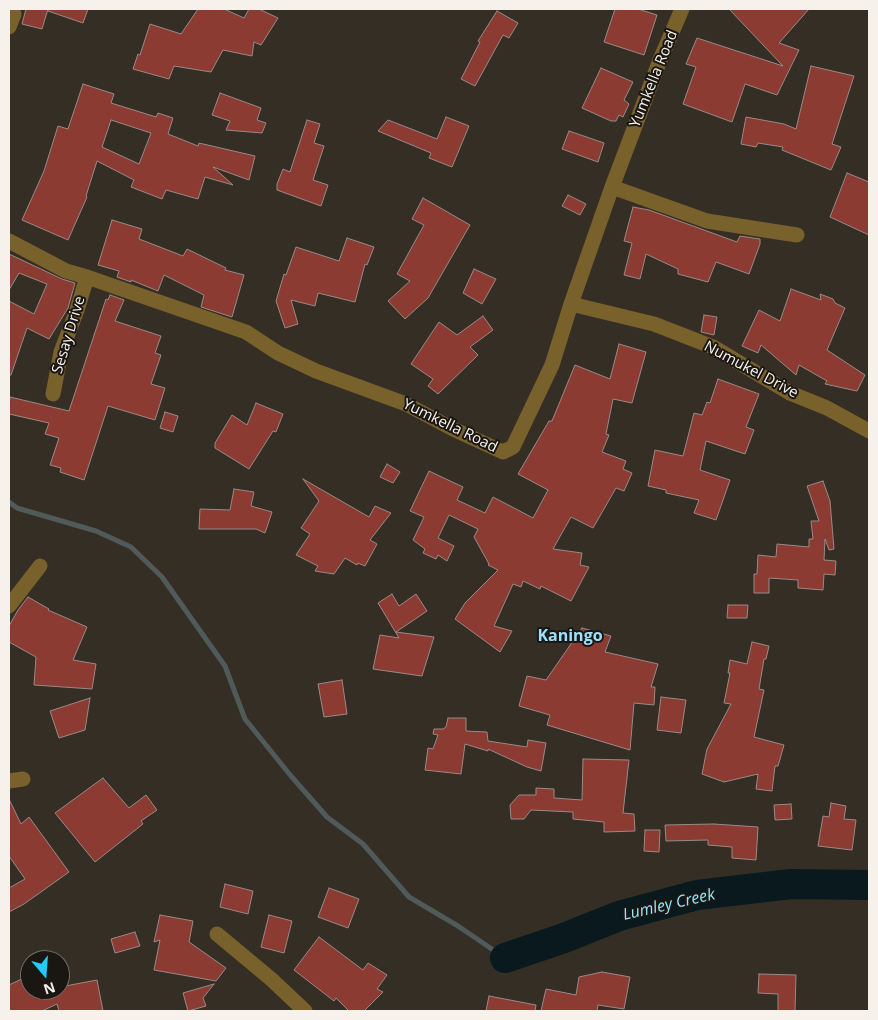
<!DOCTYPE html>
<style>
body{margin:0}
#map{position:relative;width:878px;height:1020px;overflow:hidden;background:#352e25;font-family:"Open Sans",sans-serif}
canvas{display:block}
.frame{position:absolute;inset:0;border:10px solid #f6f1eb;pointer-events:none}
.north{position:absolute;left:20px;top:950px;width:50px;height:50px;box-sizing:border-box;background:#1a1713;border:1px solid #726e69;border-radius:50%;rotate:162deg;font-size:14px;font-weight:700;line-height:20px;text-align:center;color:#f6f1eb}
.north::after{content:'';display:block;margin:auto;width:18px;height:22px;background:#24c9fe;clip-path:polygon(50% 0,100% 100%,50% 72%,0 100%)}
</style>
<div id="map">
<canvas width="878" height="1020"></canvas>
<div class="frame"></div>
<div class="north">N</div>
</div>
<script>
const ctx = document.querySelector('canvas').getContext('2d');
ctx.lineJoin = 'round';
function poly(rows) {
  const path = new Path2D();
  for (const r of rows) {
    path.moveTo(r[0], r[1]);
    for (let i = 2; i < r.length; i += 2) path.lineTo(r[i], r[i + 1]);
  }
  return path;
}
function stroke(path, color, width, dash) {
  ctx.strokeStyle = color;
  ctx.lineWidth = width;
  ctx.lineCap = dash ? 'butt' : 'round';
  ctx.setLineDash(dash || []);
  ctx.stroke(path);
}
function paint(path, color) {
  ctx.fillStyle = color;
  ctx.fill(path, 'evenodd');
}
function label(font, color, halo, rows, align = 'center') {
  ctx.font = font + ' "Open Sans",sans-serif';
  ctx.lineWidth = 4;
  ctx.setLineDash([]);
  ctx.textBaseline = 'middle';
  ctx.strokeStyle = halo;
  ctx.fillStyle = color;
  for (const [text, x, y, turn = 0] of rows) {
    ctx.save();
    ctx.translate(x, y);
    ctx.rotate((+turn || 0) * Math.PI / 180);
    ctx.textAlign = isNaN(turn) ? turn : align;
    if (halo) ctx.strokeText(text, 0, 0);
    ctx.fillText(text, 0, 0);
    ctx.restore();
  }
}
stroke(poly([
 [9,502,17,508,96,531,131,547,162,577,225,666,245,719,291,776,327,817,363,844,409,897,458,926,505,958]
]), '#505a5b', 5);
stroke(poly([
 [505,958,564,938,619,916,697,895,791,884,869,885]
]), '#09191d', 30);
const building = poly([
 [26,9,48,9,42,29,22,24,26,9],
 [48,9,88,9,83,23,48,11,48,9],
 [198,9,224,9,244,18,249,9,259,9,278,18,261,45,254,42,252,56,223,50,211,72,174,66,169,79,133,69,138,54,140,55,150,24,181,34,198,9],
 [615,9,638,9,657,15,644,55,604,42,615,9],
 [729,9,809,9,779,43,799,50,777,95,745,84,732,122,683,104,696,67,686,64,697,38,783,66,729,9],
 [497,11,518,23,509,38,503,35,475,86,461,79,480,42,478,41,497,11],
 [811,66,854,76,832,144,841,147,831,170,782,150,783,147,758,143,756,147,741,144,746,117,784,124,796,129,811,66],
 [601,68,633,82,624,100,629,104,623,117,619,115,616,121,611,121,582,108,601,68],
 [83,84,114,94,111,103,156,117,158,113,173,118,168,134,198,146,199,143,255,156,249,180,213,167,233,185,205,177,198,199,166,190,162,199,131,187,134,180,97,161,86,196,87,197,68,240,22,220,44,171,58,126,68,129,83,84],
 [111,120,151,133,139,164,102,147,111,120],
 [220,93,261,108,257,120,266,123,262,133,226,130,230,121,212,115,220,93],
 [446,117,469,126,452,167,429,158,431,153,378,131,388,120,437,139,446,117],
 [307,120,320,124,314,143,324,146,313,180,328,185,321,206,277,190,277,184,283,169,290,172,307,120],
 [569,131,604,143,598,162,562,149,569,131],
 [847,173,869,182,869,235,830,217,847,173],
 [568,195,586,204,580,215,562,206,568,195],
 [423,198,470,225,428,298,405,319,388,301,410,281,397,274,424,225,412,219,423,198],
 [633,207,649,210,737,242,740,236,760,239,760,244,749,274,716,262,708,282,678,274,678,269,646,254,640,279,624,275,632,243,624,241,633,207],
 [112,220,142,229,139,239,183,256,187,249,226,268,225,270,244,275,232,317,201,307,204,295,164,275,158,291,131,280,131,282,117,277,119,271,98,265,112,220],
 [347,238,374,247,367,265,365,264,355,302,318,293,315,306,291,300,298,324,285,328,276,301,284,274,286,275,296,247,339,261,347,238],
 [9,254,62,279,75,283,68,308,49,339,27,328,11,375,9,375,9,301,34,314,47,284,19,273,9,290,9,254],
 [474,269,496,279,482,304,463,293,474,269],
 [791,289,821,300,820,294,833,299,835,303,845,308,827,350,865,375,857,391,825,384,827,381,799,365,796,375,761,345,758,353,742,346,759,310,780,321,791,289],
 [110,295,124,300,115,321,161,336,155,353,161,355,151,384,165,388,155,420,108,406,84,480,60,472,61,468,50,465,59,438,45,434,49,423,9,414,9,404,10,397,69,411,106,299,108,300,110,295],
 [704,315,717,317,714,335,701,332,704,315],
 [483,316,493,330,470,347,478,355,438,394,428,386,433,379,411,364,439,322,457,335,483,316],
 [619,344,646,352,632,403,613,399,606,434,609,435,602,452,626,461,623,469,632,473,624,491,616,488,593,528,571,517,553,549,582,553,580,565,589,567,571,601,541,586,540,589,523,581,521,587,513,584,494,626,512,631,500,652,455,619,465,603,498,570,488,565,489,564,474,537,478,529,449,515,438,538,454,546,447,561,438,555,436,559,423,553,425,549,413,540,424,517,410,511,429,471,463,487,457,500,485,513,493,497,533,518,548,490,518,474,549,421,552,421,575,365,610,379,619,344],
 [718,379,759,394,746,427,754,430,745,454,706,441,700,470,730,480,716,520,694,513,699,500,666,493,666,490,648,486,655,450,683,456,694,413,702,415,707,402,710,403,718,379],
 [256,403,283,414,276,432,273,431,249,469,215,448,215,443,232,415,247,425,256,403],
 [165,412,178,416,173,432,160,428,165,412],
 [387,464,400,472,393,483,380,477,387,464],
 [303,479,369,517,375,506,391,513,370,540,377,544,365,566,358,563,357,565,345,558,334,574,315,571,318,566,296,555,310,534,301,528,319,501,303,479],
 [823,481,830,501,834,549,829,550,825,539,824,560,836,561,835,575,824,574,823,590,798,588,798,580,769,578,769,593,754,593,754,574,757,574,758,555,776,557,777,544,809,547,809,539,813,539,811,521,819,521,807,486,823,481],
 [234,489,254,492,251,506,272,512,265,533,256,529,199,529,200,509,230,510,234,489],
 [392,594,399,606,416,594,427,611,396,632,434,637,422,676,373,669,380,635,399,638,378,603,392,594],
 [28,597,49,609,48,610,87,627,73,660,96,664,92,689,34,685,36,657,9,642,9,626,18,610,28,597],
 [728,605,748,605,747,618,727,618,728,605],
 [582,628,611,636,605,652,658,664,651,687,655,687,654,705,634,703,630,750,547,725,550,715,519,706,527,676,546,680,582,628],
 [752,642,769,646,766,659,764,659,759,689,764,690,754,737,784,745,778,766,775,766,772,791,756,789,758,774,724,782,702,774,707,749,731,704,724,703,730,673,728,673,730,660,747,664,752,642],
 [342,680,347,714,324,717,318,684,342,680],
 [661,697,686,700,681,733,657,730,661,697],
 [90,698,85,730,59,738,50,711,90,698],
 [448,718,466,718,466,731,487,732,488,741,527,747,528,740,546,743,541,771,527,767,488,749,488,751,465,744,461,774,425,770,428,748,433,749,438,735,433,734,434,729,443,729,446,727,448,718],
 [583,759,629,760,623,813,634,814,635,831,604,832,604,822,573,819,573,812,531,810,524,819,511,819,510,805,519,795,536,795,536,788,554,789,554,798,582,800,583,759],
 [103,778,129,808,146,795,157,810,141,821,143,824,95,862,55,813,103,778],
 [9,799,21,824,29,817,69,872,24,904,9,912,9,888,25,879,9,856,9,799],
 [831,803,846,806,844,819,856,820,852,850,818,846,823,816,829,817,831,803],
 [791,804,792,819,775,820,774,805,791,804],
 [714,824,758,827,756,860,732,858,732,847,708,845,708,840,666,841,665,825,714,824],
 [645,830,660,830,659,852,644,851,645,830],
 [225,884,253,891,248,914,220,907,225,884],
 [329,888,359,899,348,928,318,917,329,888],
 [160,915,193,921,189,942,226,968,216,981,154,970,160,940,154,942,160,915],
 [269,915,292,921,284,953,261,947,269,915],
 [135,932,140,946,115,953,111,939,135,932],
 [319,937,363,970,368,963,387,975,377,989,383,992,364,1011,349,1011,336,998,334,1001,294,970,319,937],
 [602,972,630,977,624,1009,598,1005,597,1011,541,1011,546,989,576,995,579,977,602,972],
 [759,974,796,975,795,1011,778,1011,778,994,758,993,759,974],
 [30,975,30,990,60,990,60,987,97,980,103,1011,59,1011,57,1004,42,1011,9,1011,9,985,30,975],
 [214,984,203,998,206,1006,188,1011,183,993,214,984],
 [489,996,536,1005,535,1011,486,1011,489,996]
]);
paint(building, '#8c3b32');
stroke(building, '#998a87', 1);
stroke(poly([
 [9,27,14,14],
 [612,187,707,221,797,235],
 [9,241,66,271,87,277,246,332,278,353,316,371,406,404,453,429,503,452,513,447,552,365,571,304,612,187,660,60,682,9],
 [571,304,654,324,713,347,790,393,827,408,869,431],
 [53,394,61,352,77,310,87,277],
 [9,606,40,566],
 [9,781,23,779],
 [217,934,271,979,305,1011]
]), '#79612c', 15);
label('15px', '#f6f1eb', '#1a1713', [
 ["Yumkella Road",654,79,-68],
 ["Sesay Drive",69,335,-73],
 ["Numukel Drive",751,370,28],
 ["Yumkella Road",450,426,26]
]);
label('bold 16px', '#9ce0fe', '#1a1713', [
 ["Kaningo",570,636]
]);
label('italic 16px', '#94e6fc', '#1a1713', [
 ["Lumley Creek",669,905,-13]
]);
</script>
